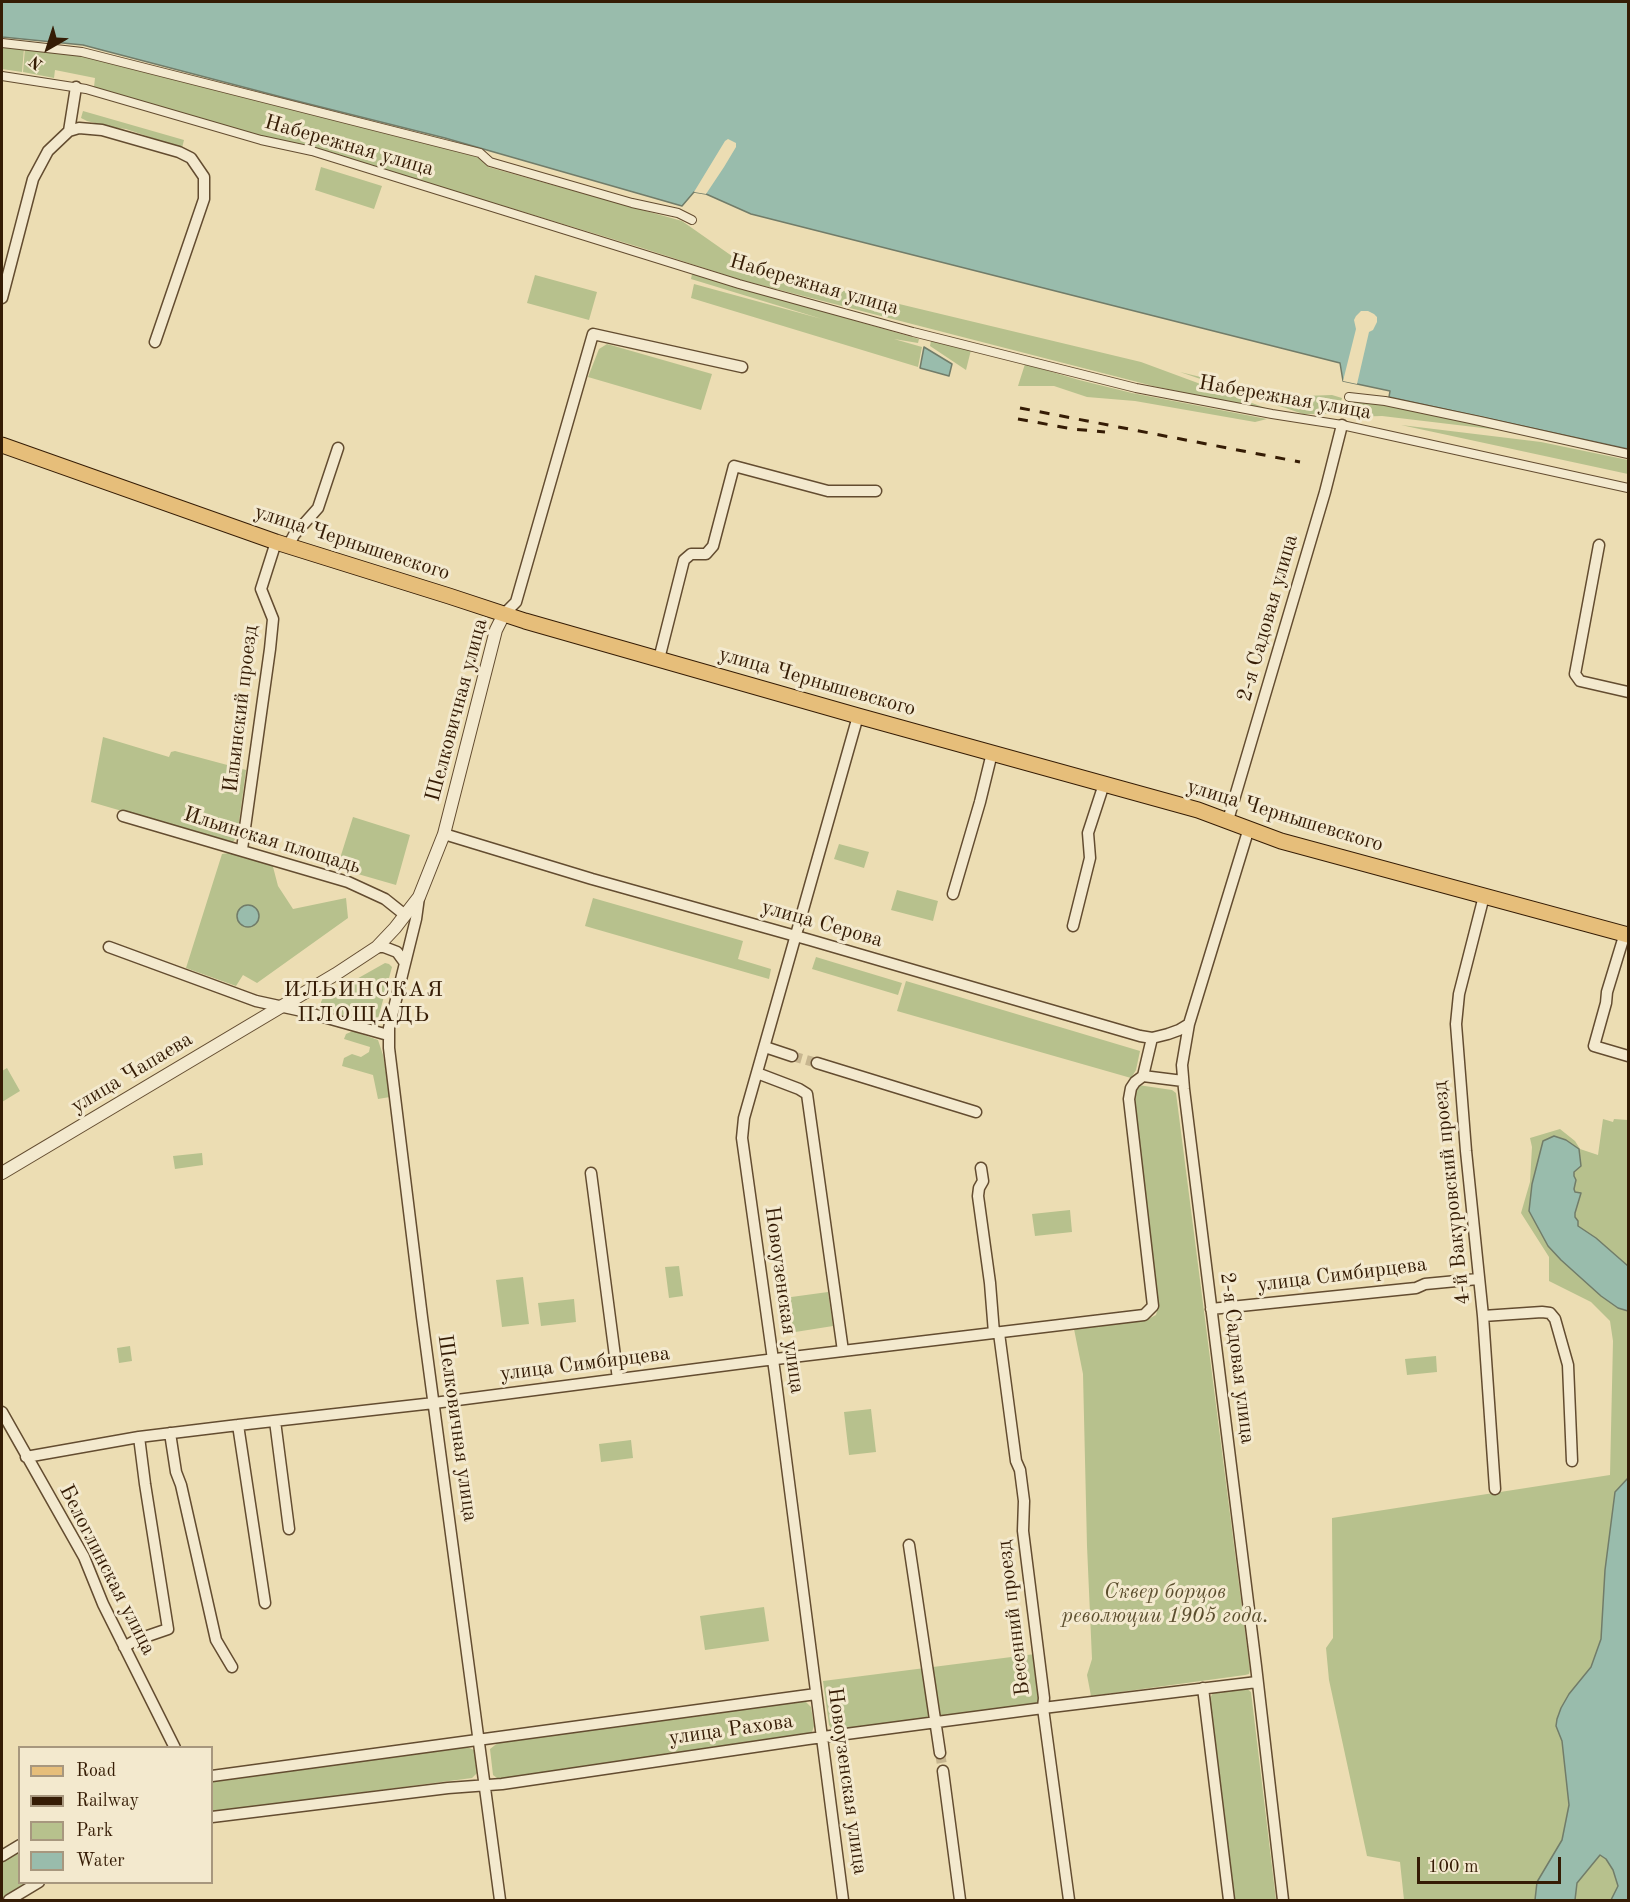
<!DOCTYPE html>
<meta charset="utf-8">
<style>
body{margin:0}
#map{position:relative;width:1630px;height:1902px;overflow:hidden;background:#ecddb3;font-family:"Old Standard TT",serif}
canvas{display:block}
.frame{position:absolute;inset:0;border:3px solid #351c05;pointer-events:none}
.legend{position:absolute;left:18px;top:1746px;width:195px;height:138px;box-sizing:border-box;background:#f3e9ce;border:2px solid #a7977e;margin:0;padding:8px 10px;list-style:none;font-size:18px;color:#351c05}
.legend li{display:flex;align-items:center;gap:12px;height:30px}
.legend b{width:30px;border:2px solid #a7977e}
.north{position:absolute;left:18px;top:18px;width:60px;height:60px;-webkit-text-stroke:4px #f3e9ce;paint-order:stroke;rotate:219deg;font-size:16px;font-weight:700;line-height:24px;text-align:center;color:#351c05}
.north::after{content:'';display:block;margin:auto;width:21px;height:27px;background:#351c05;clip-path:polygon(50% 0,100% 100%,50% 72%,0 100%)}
.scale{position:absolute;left:1417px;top:1857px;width:144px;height:27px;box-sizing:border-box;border:3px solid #351c05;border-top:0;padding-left:8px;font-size:18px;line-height:21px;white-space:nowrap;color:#351c05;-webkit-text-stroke:4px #f3e9ce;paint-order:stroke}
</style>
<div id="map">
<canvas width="1630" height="1902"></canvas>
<div class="frame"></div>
<ul class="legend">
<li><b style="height:8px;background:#e6be7a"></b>Road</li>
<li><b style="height:8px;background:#351c05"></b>Railway</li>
<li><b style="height:16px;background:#b7c18d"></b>Park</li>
<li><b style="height:16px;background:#99bcac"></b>Water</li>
</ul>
<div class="north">N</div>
<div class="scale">100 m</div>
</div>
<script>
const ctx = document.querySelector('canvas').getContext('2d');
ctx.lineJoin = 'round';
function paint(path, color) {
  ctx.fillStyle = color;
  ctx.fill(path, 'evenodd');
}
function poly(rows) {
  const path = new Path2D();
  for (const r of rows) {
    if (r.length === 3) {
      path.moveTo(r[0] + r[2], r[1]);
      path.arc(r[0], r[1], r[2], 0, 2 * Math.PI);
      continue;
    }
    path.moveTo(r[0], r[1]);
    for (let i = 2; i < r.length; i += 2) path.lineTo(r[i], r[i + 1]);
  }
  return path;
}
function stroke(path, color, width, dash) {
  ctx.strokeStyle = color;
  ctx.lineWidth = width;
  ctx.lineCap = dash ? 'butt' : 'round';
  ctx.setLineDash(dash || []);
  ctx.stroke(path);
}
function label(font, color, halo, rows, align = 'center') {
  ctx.font = font + ' "Old Standard TT",serif';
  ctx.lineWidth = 6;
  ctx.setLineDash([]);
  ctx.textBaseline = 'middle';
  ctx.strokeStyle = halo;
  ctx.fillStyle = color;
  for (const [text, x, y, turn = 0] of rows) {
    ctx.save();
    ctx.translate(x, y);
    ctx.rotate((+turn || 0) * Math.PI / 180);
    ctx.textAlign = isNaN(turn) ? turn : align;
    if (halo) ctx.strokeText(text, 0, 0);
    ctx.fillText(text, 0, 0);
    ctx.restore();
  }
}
paint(poly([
 [2,46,24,48,22,72,2,69],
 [25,48,82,54,478,157,488,167,682,221,749,268,1141,362,1279,413,1153,386,741,280,639,247,319,150,262,137,94,87,95,78,55,70,54,78,23,72],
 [83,111,184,140,182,148,126,129,116,128,87,121,81,118],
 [321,167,382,186,374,209,315,190],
 [692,274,919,339,918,343,894,339,922,347,918,367,691,298,694,284,822,319,691,279],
 [535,275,597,292,589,320,527,303],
 [931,341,971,350,966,370,930,346],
 [607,344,712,374,701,410,588,377,599,349],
 [1025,364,1079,380,1132,393,1267,419,1255,422,1135,401,1087,397,1054,386,1018,386],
 [1180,372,1291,399,1303,396,1332,395,1342,398,1338,414,1303,414],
 [1354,401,1385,404,1516,432,1382,416,1350,417],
 [1401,425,1541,442,1628,460,1628,474],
 [103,737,169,757,171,752,175,751,246,770,237,837,232,843,91,802],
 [353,817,410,835,396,885,337,868],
 [839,844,869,852,864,868,834,859],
 [236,852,272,863,278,886,293,909,346,898,348,918,257,983,243,975,236,986,186,968,222,854],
 [897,890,938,901,933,921,891,910],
 [593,898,743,941,738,959,771,969,769,979,585,926],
 [816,957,902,983,898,995,812,969],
 [385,963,389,964,392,967,376,1026,324,1010,321,1007,321,1002,323,998],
 [906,981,1140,1051,1136,1070,1131,1078,897,1011],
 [353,1031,378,1040,383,1055,390,1097,378,1099,373,1075,342,1066,344,1058,352,1054,361,1057,369,1052,370,1047,344,1039,346,1034],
 [7,1068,20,1091,2,1102,2,1071],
 [1138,1085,1172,1090,1176,1093,1250,1670,1249,1674,1245,1675,1091,1696,1087,1675,1092,1659,1087,1546,1083,1374,1074,1329,1146,1320,1156,1315,1158,1307,1134,1098],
 [1603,1119,1613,1122,1614,1119,1628,1120,1628,1900,1404,1900,1400,1862,1367,1856,1329,1680,1326,1648,1333,1638,1332,1518,1610,1475,1613,1341,1610,1321,1591,1302,1549,1281,1549,1257,1521,1213,1530,1182,1532,1147,1530,1138,1560,1129,1575,1141,1580,1149,1598,1155],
 [202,1153,203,1165,175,1169,173,1156],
 [1070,1210,1072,1232,1035,1236,1032,1214],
 [679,1266,683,1296,669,1298,665,1267],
 [523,1277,529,1324,502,1327,496,1280],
 [828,1292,833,1326,789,1333,784,1298],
 [574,1299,576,1322,541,1326,538,1303],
 [130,1346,132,1361,119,1363,117,1348],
 [1436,1356,1437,1372,1407,1375,1405,1359],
 [871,1409,876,1452,849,1455,844,1412],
 [631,1440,633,1458,601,1462,599,1444],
 [764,1607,769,1641,705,1650,700,1616],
 [1035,1654,1041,1697,1038,1702,1033,1705,833,1731,829,1725,823,1681],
 [1246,1688,1251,1692,1276,1900,1235,1900,1210,1698,1213,1693],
 [800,1701,806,1702,811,1707,814,1726,812,1732,807,1734,500,1779,497,1778,493,1775,490,1749,499,1742],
 [467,1747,474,1750,477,1773,472,1778,212,1812,212,1781],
 [19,1852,20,1882,29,1883,2,1899,2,1863]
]), '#b7c18d');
const water = poly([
 [2,2,1628,2,1628,449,1389,397,1390,391,1343,381,1340,363,751,214,706,194,694,192,682,206,445,138,289,99,98,49,83,45,2,37,2,2],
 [924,347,952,364,949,376,920,368,924,347],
 [248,916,11],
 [1554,1136,1566,1140,1579,1149,1581,1166,1574,1172,1574,1176,1576,1180,1574,1189,1575,1192,1581,1193,1575,1213,1575,1217,1578,1221,1578,1226,1596,1238,1628,1266,1628,1311,1618,1308,1601,1296,1561,1260,1548,1246,1529,1211,1532,1184,1543,1141,1554,1136],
 [1628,1478,1628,1900,1611,1900,1618,1886,1613,1870,1606,1859,1600,1855,1577,1883,1575,1900,1535,1900,1537,1882,1562,1840,1569,1805,1562,1741,1556,1726,1557,1719,1561,1708,1569,1694,1591,1667,1601,1639,1605,1570,1615,1492,1628,1478]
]);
paint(water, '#99bcac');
stroke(water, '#717c69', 1.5);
paint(poly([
 [728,139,736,143,736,147,724,167,706,194,694,192,725,141],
 [1361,311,1368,311,1374,314,1377,317,1377,322,1373,330,1369,332,1357,384,1343,381,1356,329,1354,320,1356,316]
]), '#ecddb3');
stroke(poly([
 [792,1056,817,1063],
 [940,1753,943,1771]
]), '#c7b690', 10, [10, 5]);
const pedestrian = poly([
 [2,43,82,52,480,153,490,162,632,203,678,213,692,220],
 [2,76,86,89,261,140,312,151,739,284,913,332,1136,388,1272,414,1342,425,1628,488],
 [1349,397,1385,401,1480,421,1628,454]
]);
const minor = poly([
 [69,131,79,128,102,130,179,152,191,158,204,177,204,199,155,342],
 [2,298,33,179,48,151,69,131,76,87],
 [1599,545,1575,674,1580,681,1628,692],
 [288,546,294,535,318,508,338,448],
 [504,614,516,602,593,334,742,367],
 [659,659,684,560,691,554,706,554,713,546,734,466,828,491,876,491],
 [123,816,348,882,385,899,405,915],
 [1228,820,1325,492,1342,425],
 [1249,828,1189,1024,1182,1065,1184,1089,1256,1666,1283,1900],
 [444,834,592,879,810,940,1140,1036,1152,1038,1168,1034,1179,1030,1189,1024],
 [242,849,270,649,273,619,261,589,276,542],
 [953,894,980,802,992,753],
 [1484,896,1459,994,1456,1024,1466,1151,1483,1316,1495,1489],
 [419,897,416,919,389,1028,389,1048,422,1317,500,1900],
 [1073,926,1090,858,1088,833,1104,784],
 [1625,933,1607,992,1606,1003,1594,1046,1628,1056],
 [109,947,256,1001,302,1011,388,1035],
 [377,947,384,947,397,952,405,963],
 [765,1047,792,1056],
 [817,1063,976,1112],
 [757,1073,799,1089,807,1094,843,1351],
 [1143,1076,1183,1081],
 [981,1168,983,1181,979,1188,978,1196,990,1283,994,1333],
 [591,1173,618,1379],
 [1211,1309,1416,1288,1425,1284,1478,1279],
 [1483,1316,1542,1312,1550,1313,1555,1319,1568,1365,1572,1461],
 [999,1333,1016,1461,1020,1470,1024,1501,1023,1531,1044,1698,1043,1708,1069,1900],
 [2,1412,84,1557,103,1604,175,1748],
 [275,1421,289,1529],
 [238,1425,265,1603],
 [170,1433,176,1472,181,1485,216,1640,232,1667],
 [26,1457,139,1437,238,1425,434,1403,759,1361,1144,1315,1153,1306,1129,1099,1131,1088,1135,1082,1143,1076,1152,1038],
 [909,1545,940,1753],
 [124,1647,136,1640,168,1629,145,1484,139,1437],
 [1203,1688,1229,1900],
 [943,1771,960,1900],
 [212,1776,816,1694],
 [212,1817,448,1788,502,1784,808,1739,1043,1708,1257,1682],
 [2,1856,20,1845],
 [9,1900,39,1882],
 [843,1900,775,1374,742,1138,744,1118,858,716]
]);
const tertiary = poly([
 [2,1173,336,974,377,947,395,928,419,897,444,834,496,630,504,614]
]);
const primary = poly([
 [2,445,276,542,449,596,525,621,858,716,1198,810,1281,841,1628,935]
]);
stroke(pedestrian, '#634c30', 10);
stroke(minor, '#634c30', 13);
stroke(tertiary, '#634c30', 14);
stroke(primary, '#351c05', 17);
stroke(pedestrian, '#f3e9ce', 8);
stroke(minor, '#f3e9ce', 10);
stroke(tertiary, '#f3e9ce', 12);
stroke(primary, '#e6be7a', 15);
stroke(poly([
 [1020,408,1300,462],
 [1018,419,1073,429,1105,432]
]), '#351c05', 3, [10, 10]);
label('21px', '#351c05', '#f3e9ce', [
 ["Набережная улица",349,146,16],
 ["Набережная улица",814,285,16],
 ["Набережная улица",1285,398,10],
 ["улица Чернышевского",352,543,18],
 ["2-я Садовая улица",1268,618,-74],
 ["улица Чернышевского",817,682,16],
 ["Ильинский проезд",241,709,-83],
 ["Шелковичная улица",457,710,-75],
 ["улица Чернышевского",1285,816,17],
 ["Ильинская площадь",272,841,17],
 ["улица Серова",822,924,16],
 ["улица Чапаева",132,1073,-31],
 ["4-й Вакуровский проезд",1452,1193,-96],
 ["улица Симбирцева",1342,1275,-7],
 ["Новоузенская улица",784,1300,82],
 ["2-я Садовая улица",1237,1358,83],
 ["улица Симбирцева",585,1364,-7],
 ["Шелковичная улица",457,1428,82],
 ["Белоглинская улица",107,1570,63],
 ["Весенний проезд",1014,1618,-97],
 ["улица Рахова",731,1730,-8],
 ["Новоузенская улица",847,1781,82]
]);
label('italic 21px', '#5c4e2e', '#f3e9ce', [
 ["Сквер борцов",1165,1592],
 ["революции 1905 года.",1165,1616]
]);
ctx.letterSpacing = '1.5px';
label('22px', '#351c05', '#f3e9ce', [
 ["ИЛЬИНСКАЯ",364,990],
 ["ПЛОЩАДЬ",364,1015]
]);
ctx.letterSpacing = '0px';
</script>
